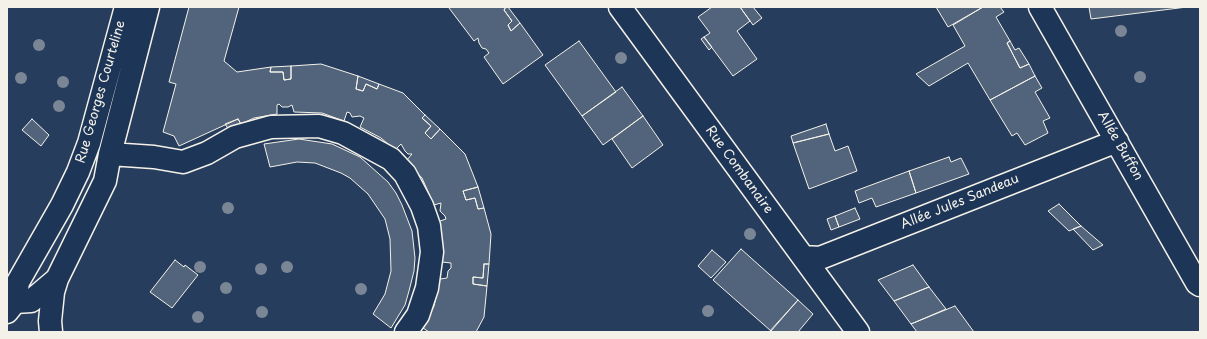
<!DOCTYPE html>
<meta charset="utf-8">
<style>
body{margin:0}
#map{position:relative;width:1207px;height:339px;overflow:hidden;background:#263d5d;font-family:"Playpen Sans",sans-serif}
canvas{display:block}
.frame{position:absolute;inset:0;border:8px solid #f4f1e8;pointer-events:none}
</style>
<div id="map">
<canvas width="1207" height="339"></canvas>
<div class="frame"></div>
</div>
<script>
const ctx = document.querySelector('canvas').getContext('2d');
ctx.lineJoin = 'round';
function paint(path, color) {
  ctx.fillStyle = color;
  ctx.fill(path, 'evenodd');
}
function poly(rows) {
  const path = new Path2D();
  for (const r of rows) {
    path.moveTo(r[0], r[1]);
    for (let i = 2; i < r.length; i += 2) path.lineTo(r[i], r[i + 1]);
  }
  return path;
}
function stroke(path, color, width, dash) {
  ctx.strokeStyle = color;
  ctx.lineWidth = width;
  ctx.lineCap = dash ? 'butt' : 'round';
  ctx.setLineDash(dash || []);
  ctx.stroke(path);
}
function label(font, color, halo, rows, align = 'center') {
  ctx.font = font + ' "Playpen Sans",sans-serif';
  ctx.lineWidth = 4;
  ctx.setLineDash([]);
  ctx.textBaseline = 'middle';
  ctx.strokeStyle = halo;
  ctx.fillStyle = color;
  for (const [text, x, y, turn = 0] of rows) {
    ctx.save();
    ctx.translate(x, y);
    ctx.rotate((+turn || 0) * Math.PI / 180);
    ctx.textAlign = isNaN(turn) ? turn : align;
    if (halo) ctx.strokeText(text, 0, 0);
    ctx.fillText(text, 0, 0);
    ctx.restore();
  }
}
const building = poly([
 [189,7,239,7,224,61,237,72,271,67,270,72,283,72,284,80,291,79,291,66,321,64,358,76,356,89,363,91,366,84,377,89,379,84,403,93,425,115,422,118,431,126,425,133,431,139,440,129,465,154,478,187,463,191,466,200,475,198,478,209,484,208,491,234,489,264,484,264,483,278,473,277,473,284,487,286,484,317,476,332,429,332,423,328,434,306,440,279,447,278,448,271,451,268,451,263,442,262,442,241,437,222,446,219,445,216,440,211,441,203,434,205,422,178,406,161,412,154,408,154,405,151,401,144,395,150,381,138,360,127,364,118,360,116,352,117,350,113,347,112,344,121,322,113,294,112,292,105,288,107,282,107,279,104,277,105,277,114,254,118,241,124,238,119,179,146,174,136,163,132,176,84,169,82,189,7],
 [450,7,506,7,504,10,512,21,508,25,511,31,520,23,543,55,503,84,484,57,489,53,486,49,482,48,479,43,478,38,474,41,449,8,450,7],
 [506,7,508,7,520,23,511,31,508,25,512,21,504,10,506,7],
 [712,7,740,7,750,21,737,31,757,59,733,76,704,37,710,33,698,17,712,7],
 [740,7,753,7,762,18,753,25,740,7],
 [936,7,983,7,948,27,936,7],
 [983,7,1000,7,1004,12,996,17,1010,41,1007,43,1020,68,1029,64,1035,76,990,100,968,63,929,86,916,74,965,46,953,25,983,7],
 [1089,7,1187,7,1091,19,1089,7],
 [704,37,712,47,709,50,701,39,704,37],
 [579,41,616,92,582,116,545,65,579,41],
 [1010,41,1015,50,1019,48,1029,64,1020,68,1007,43,1010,41],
 [291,66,291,79,284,80,283,72,270,72,271,67,291,66],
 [358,76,379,84,377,89,366,84,363,91,356,89,358,76],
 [1035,76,1042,88,1035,92,1050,118,1043,121,1048,133,1025,145,1017,133,1012,136,990,100,1035,76],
 [622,87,643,116,603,145,582,116,622,87],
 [425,115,440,129,431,139,425,133,431,126,422,118,425,115],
 [643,116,663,145,632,168,612,139,643,116],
 [32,119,49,135,41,146,22,130,32,119],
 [238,119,241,124,229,130,225,124,238,119],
 [826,124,829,134,793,143,791,136,826,124],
 [829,134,835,151,848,146,857,171,809,189,793,143,829,134],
 [299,139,332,144,360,157,388,182,396,193,402,205,412,231,415,258,414,271,409,291,405,305,391,328,373,314,385,294,391,271,390,239,385,219,368,194,350,178,341,173,315,163,297,162,270,167,264,144,299,139],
 [949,157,951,162,961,158,969,174,916,193,909,171,949,157],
 [909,171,916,193,876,207,872,198,859,203,855,191,909,171],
 [478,187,484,208,478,209,475,198,466,200,463,191,478,187],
 [1059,204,1081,226,1069,231,1048,211,1059,204],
 [855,208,860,219,839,227,835,216,855,208],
 [835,216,839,227,831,230,827,219,835,216],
 [1081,226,1103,245,1093,250,1073,229,1081,226],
 [741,249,798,300,771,331,713,280,741,249],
 [712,250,726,262,711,278,698,266,712,250],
 [175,260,184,267,185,265,198,275,172,308,150,292,175,260],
 [484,264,489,264,487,286,473,284,473,277,483,278,484,264],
 [913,265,929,287,894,301,878,280,913,265],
 [929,287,946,309,911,324,894,301,929,287],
 [798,300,813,314,798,332,769,332,798,300],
 [955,306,974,332,917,332,911,324,955,306]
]);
paint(building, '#52647b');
stroke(building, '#f4f1e8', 1);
const minor = poly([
 [620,7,858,332],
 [1040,7,1197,283,1200,285],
 [110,154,154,157,183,162,207,153,235,137,271,127,319,126,343,133,391,159,405,174,422,206,429,226,432,252,427,288,418,315,406,332],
 [803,257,820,258,1117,141],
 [15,302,31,301,57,279],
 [7,312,15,302,18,282,62,205,78,172,89,143,126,7],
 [51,332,50,321,53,292,57,279,105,181,110,154,148,7]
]);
stroke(minor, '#f4f1e8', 25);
stroke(minor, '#1d3557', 22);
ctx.fillStyle = '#7a8696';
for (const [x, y] of [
 [1121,31],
 [39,45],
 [621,58],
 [1140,77],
 [21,78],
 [63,82],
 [59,106],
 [228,208],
 [750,234],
 [200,267],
 [287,267],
 [261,269],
 [226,288],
 [361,289],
 [708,311],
 [262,312],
 [198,317]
]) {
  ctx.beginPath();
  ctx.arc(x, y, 6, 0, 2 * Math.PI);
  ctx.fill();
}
label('13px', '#f4f1e8', '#1d3557', [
 ["Rue Georges Courteline",101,92,-74],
 ["Allée Buffon",1120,146,60],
 ["Rue Combanaire",739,170,54],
 ["Allée Jules Sandeau",960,202,-22]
]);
</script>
